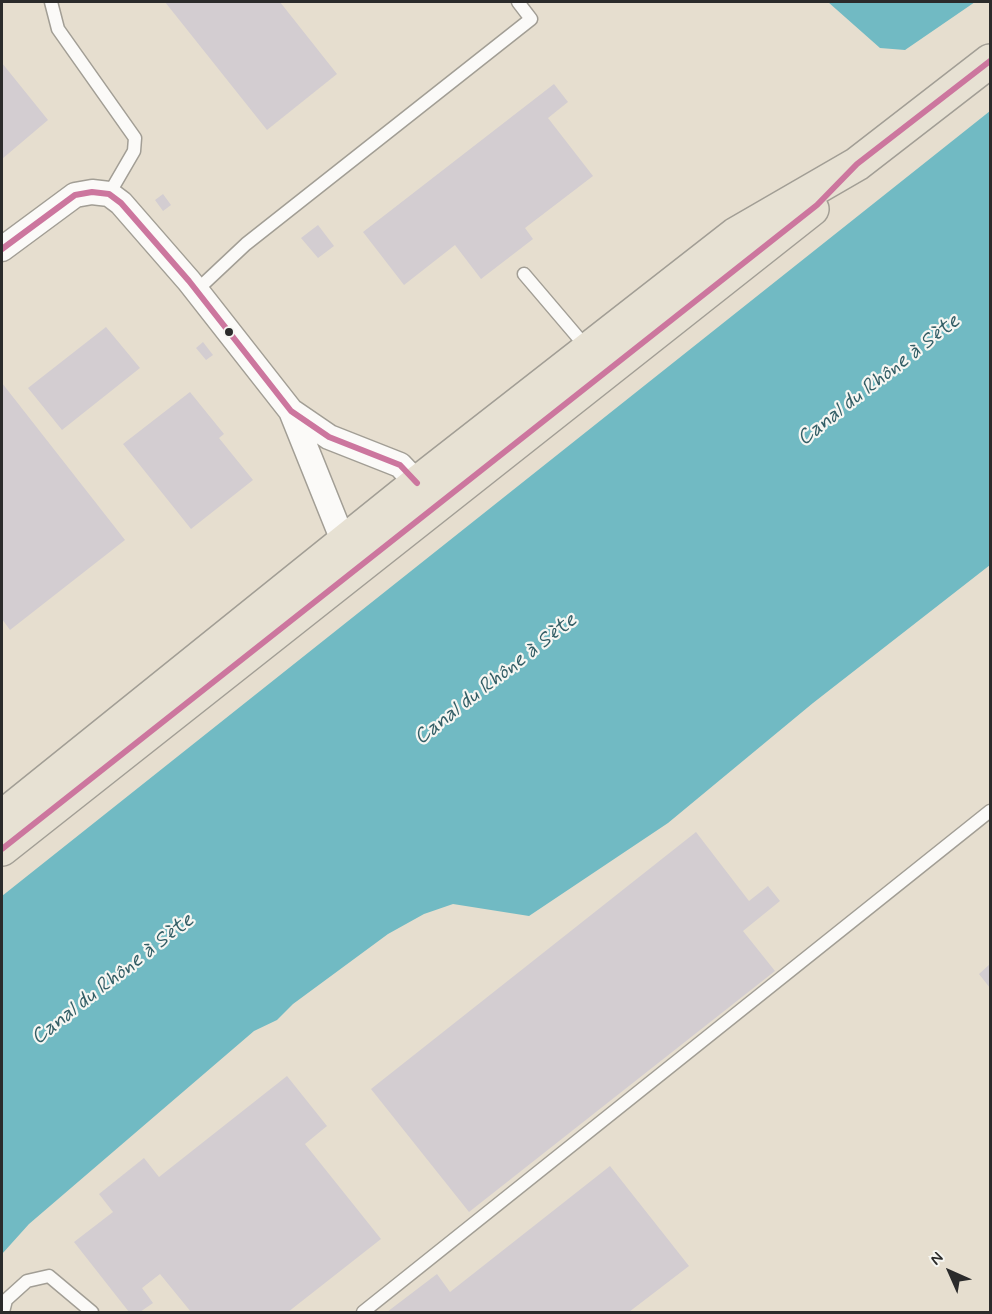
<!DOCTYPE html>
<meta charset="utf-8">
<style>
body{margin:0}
#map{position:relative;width:992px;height:1314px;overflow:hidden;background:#e6decf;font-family:Mynerve,sans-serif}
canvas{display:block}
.frame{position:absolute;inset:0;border:3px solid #2b2b2b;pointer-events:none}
.north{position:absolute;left:920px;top:1242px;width:60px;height:60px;-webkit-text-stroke:4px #f6f6f2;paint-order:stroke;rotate:315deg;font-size:16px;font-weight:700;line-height:24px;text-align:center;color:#2b2b2b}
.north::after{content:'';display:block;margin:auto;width:21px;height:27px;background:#2b2b2b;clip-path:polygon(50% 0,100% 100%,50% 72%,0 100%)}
</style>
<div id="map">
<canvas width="992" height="1314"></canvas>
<div class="frame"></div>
<div class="north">N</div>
</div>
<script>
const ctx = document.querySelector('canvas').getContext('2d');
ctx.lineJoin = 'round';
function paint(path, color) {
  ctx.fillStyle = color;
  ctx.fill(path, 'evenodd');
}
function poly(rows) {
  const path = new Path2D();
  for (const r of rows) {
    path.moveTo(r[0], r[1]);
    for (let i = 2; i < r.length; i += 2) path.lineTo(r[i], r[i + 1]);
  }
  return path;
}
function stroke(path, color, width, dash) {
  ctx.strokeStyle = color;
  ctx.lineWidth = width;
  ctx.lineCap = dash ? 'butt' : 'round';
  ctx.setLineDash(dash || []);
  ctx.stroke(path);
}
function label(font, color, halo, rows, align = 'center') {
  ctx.font = font + ' Mynerve,sans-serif';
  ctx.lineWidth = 4.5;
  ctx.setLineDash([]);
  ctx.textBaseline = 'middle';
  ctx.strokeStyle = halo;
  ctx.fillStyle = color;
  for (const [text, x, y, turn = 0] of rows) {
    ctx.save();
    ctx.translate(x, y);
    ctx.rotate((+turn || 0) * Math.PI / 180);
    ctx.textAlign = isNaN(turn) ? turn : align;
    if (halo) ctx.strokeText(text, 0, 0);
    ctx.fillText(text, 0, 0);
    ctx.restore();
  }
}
paint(poly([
 [828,2,975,2,905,50,880,48],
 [990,111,990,565,813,703,668,823,529,916,453,904,424,914,388,934,293,1004,277,1020,254,1031,29,1224,2,1254,2,896]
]), '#71bac3');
paint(poly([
 [165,2,280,2,337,74,267,130],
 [2,63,48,120,2,159],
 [554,84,568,102,548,118,593,176,525,228,533,239,481,279,455,245,404,285,363,232],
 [163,194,171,205,163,211,155,200],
 [318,225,334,246,318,258,301,238],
 [106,327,140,368,62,430,28,388],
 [203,342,213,355,206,360,196,348],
 [2,383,125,540,10,630,2,619],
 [190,392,224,434,219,438,253,480,191,529,123,444],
 [696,832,749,901,768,886,780,901,743,931,775,971,469,1212,371,1089],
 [990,964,990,988,979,974],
 [287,1076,327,1126,305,1144,381,1239,288,1312,191,1312,160,1274,142,1288,153,1303,140,1312,129,1312,74,1242,113,1212,99,1194,144,1158,159,1177],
 [610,1166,689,1266,629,1312,387,1312,437,1274,450,1292]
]), '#d3cdd1');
const lane = poly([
 [51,2,58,29,135,138,134,151,109,194],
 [524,274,587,348],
 [197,290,246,244,531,19,518,2],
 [3,1312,6,1300,27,1281,49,1276,92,1312],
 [363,1312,990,811]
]);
const street = poly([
 [2,249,75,195,92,192,109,194,121,203,189,281,291,411,344,543],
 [291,411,329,437,400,465,417,483]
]);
const primary = poly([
 [2,817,417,483,736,234,857,164,990,61],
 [2,849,812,209]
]);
stroke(lane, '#a29e95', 15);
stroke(street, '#a29e95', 27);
stroke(primary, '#a29e95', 36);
stroke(lane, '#fbfaf8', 12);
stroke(street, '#fbfaf8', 24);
stroke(primary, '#e7e1d3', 33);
stroke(poly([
 [2,249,75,195,92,192,109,194,121,203,189,281,291,411,329,437,400,465,417,483],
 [2,849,817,205,857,164,990,61]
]), '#cc769e', 6);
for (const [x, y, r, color] of [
 [229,332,5,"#2b2b2b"]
]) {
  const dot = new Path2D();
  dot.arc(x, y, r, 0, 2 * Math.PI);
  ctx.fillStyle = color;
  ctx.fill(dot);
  stroke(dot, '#f6f6f2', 2);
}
label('italic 21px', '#335e66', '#f6f6f2', [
 ["Canal du Rhône à Sète",879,381,-38],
 ["Canal du Rhône à Sète",496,680,-38],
 ["Canal du Rhône à Sète",113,980,-38]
]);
</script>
